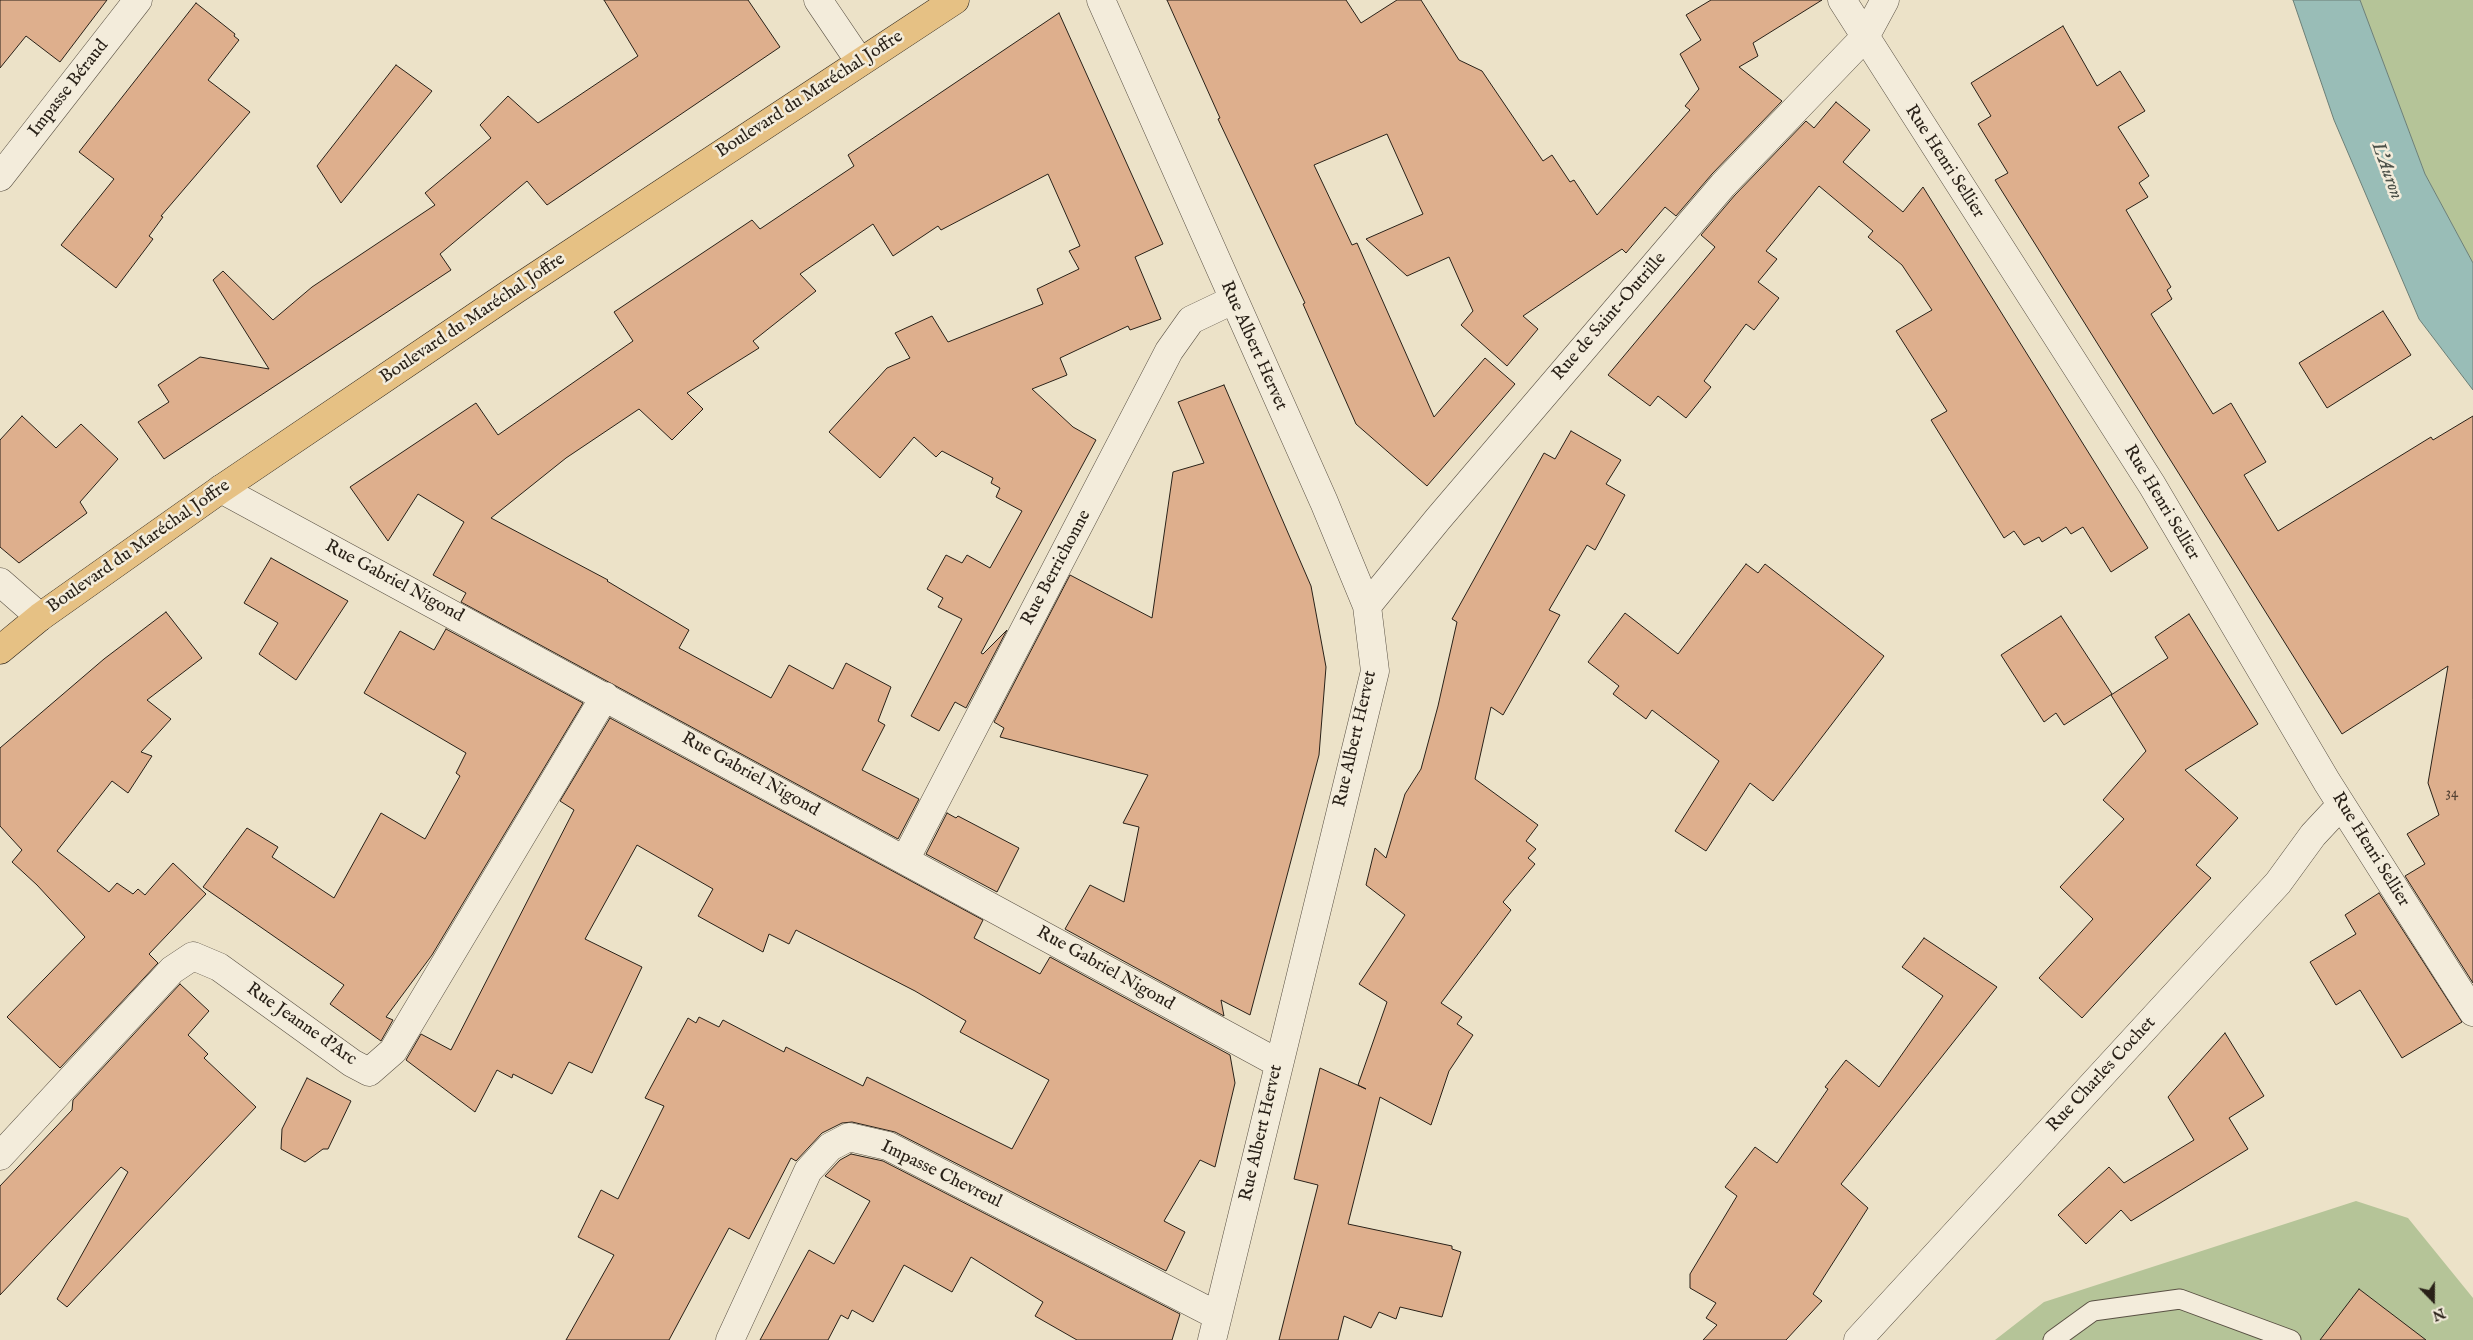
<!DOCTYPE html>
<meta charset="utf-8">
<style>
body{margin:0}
#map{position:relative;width:2473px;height:1340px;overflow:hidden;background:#ece2c8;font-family:"IM FELL English",serif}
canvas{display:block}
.north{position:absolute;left:2408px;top:1275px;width:50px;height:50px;-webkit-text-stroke:4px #f3ecdb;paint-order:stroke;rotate:158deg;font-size:14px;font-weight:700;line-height:20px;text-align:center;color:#292118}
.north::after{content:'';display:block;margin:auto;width:18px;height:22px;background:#292118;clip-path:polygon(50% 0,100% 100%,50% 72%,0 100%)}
</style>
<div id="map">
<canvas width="2473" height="1340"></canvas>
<div class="north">N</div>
</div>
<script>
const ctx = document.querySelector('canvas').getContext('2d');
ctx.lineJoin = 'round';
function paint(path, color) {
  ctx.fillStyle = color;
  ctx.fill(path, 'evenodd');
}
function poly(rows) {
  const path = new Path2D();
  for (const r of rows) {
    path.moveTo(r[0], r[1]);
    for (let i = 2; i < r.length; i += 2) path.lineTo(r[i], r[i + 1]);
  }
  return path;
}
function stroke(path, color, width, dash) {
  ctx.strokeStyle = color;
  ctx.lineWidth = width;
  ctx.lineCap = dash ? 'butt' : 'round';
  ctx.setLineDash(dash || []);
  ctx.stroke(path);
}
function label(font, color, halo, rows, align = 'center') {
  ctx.font = font + ' "IM FELL English",serif';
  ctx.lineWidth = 5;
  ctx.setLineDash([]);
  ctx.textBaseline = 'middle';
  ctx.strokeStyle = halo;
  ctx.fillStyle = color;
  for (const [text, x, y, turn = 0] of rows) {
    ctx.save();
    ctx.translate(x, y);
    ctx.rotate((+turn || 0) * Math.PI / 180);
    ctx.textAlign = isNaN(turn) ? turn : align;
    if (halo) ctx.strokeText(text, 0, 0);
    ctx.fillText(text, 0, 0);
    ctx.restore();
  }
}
paint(poly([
 [2360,0,2473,0,2473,263,2425,174],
 [2356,1201,2408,1218,2473,1298,2473,1340,1995,1340,2044,1302]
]), '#b5c498');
const water = poly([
 [2293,0,2360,0,2425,174,2473,263,2473,390,2419,319,2334,120,2293,0]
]);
paint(water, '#99bdb7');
stroke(water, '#6c7f77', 1);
const building = poly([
 [0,0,107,0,60,62,26,36,0,68,0,0],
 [604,0,748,0,780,47,547,205,527,181,440,254,451,270,164,459,138,422,169,402,158,385,200,357,269,369,213,280,223,271,273,320,312,287,435,205,425,193,491,138,480,125,508,96,538,123,638,56,604,0],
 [1167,0,1346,0,1361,23,1397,0,1421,0,1459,60,1482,71,1543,161,1552,155,1570,182,1574,180,1597,215,1690,110,1685,106,1699,89,1680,54,1701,40,1686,15,1711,0,1822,0,1753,43,1758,56,1739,67,1782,101,1712,174,1676,216,1665,207,1626,253,1622,249,1523,316,1538,329,1507,366,1461,325,1473,311,1449,257,1407,276,1366,239,1423,214,1387,134,1314,165,1352,245,1357,243,1434,417,1485,358,1515,384,1427,486,1356,424,1303,304,1305,303,1218,119,1220,118,1167,0],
 [196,3,235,34,234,36,239,40,208,80,250,112,161,216,163,217,149,236,153,239,116,288,61,245,114,179,79,152,196,3],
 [1059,13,1163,244,1135,257,1161,319,1130,330,1128,326,1060,358,1067,375,1032,389,1073,427,1096,440,981,653,983,654,1007,630,966,708,955,702,939,731,911,716,962,619,938,607,943,598,927,589,946,555,962,563,967,555,990,568,1022,511,996,497,1000,488,991,483,993,478,942,451,936,457,914,437,880,478,829,432,887,368,910,358,895,333,932,316,948,342,1043,304,1037,289,1079,269,1069,251,1080,246,1048,174,941,230,938,226,893,256,873,224,800,274,816,291,753,341,759,348,687,393,703,409,672,440,639,409,566,458,491,518,608,580,607,581,689,630,679,648,771,698,789,665,833,689,846,663,891,687,878,721,885,725,862,770,919,799,898,839,461,602,466,593,433,575,464,522,418,494,388,541,350,487,476,403,498,435,633,341,614,312,752,220,760,229,854,166,848,155,1059,13],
 [2063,26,2097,86,2120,71,2145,111,2118,127,2149,176,2139,183,2148,197,2126,210,2171,287,2167,290,2172,299,2151,314,2213,414,2231,403,2266,462,2244,475,2278,531,2431,437,2433,440,2473,416,2473,983,2405,876,2425,864,2407,834,2439,815,2428,783,2448,666,2342,734,1995,180,2008,173,1978,124,1991,116,1971,83,2063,26],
 [396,65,432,91,341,203,317,166,396,65],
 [1836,102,1870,130,1843,162,1903,212,1923,187,2148,548,2111,572,2083,527,2071,534,2066,527,2042,542,2039,537,2024,545,2014,531,2004,538,1931,420,1947,411,1896,331,1932,310,1902,265,1868,237,1873,231,1819,186,1766,251,1777,259,1758,282,1779,298,1754,330,1746,324,1704,381,1711,387,1686,418,1658,396,1650,406,1608,375,1715,247,1701,235,1735,195,1806,121,1814,128,1836,102],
 [2383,311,2411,355,2327,408,2299,363,2383,311],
 [1224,385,1311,586,1326,667,1319,755,1250,1015,1221,1000,1224,1016,1065,929,1090,885,1124,902,1139,827,1123,823,1148,775,1000,737,1004,728,994,722,1070,575,1152,618,1173,472,1204,463,1178,402,1224,385],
 [22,416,56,448,81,424,118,459,80,502,87,513,19,563,0,547,0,440,22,416],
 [1571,431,1621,460,1606,484,1625,495,1595,550,1587,545,1549,610,1560,615,1503,715,1491,707,1475,779,1538,825,1526,841,1536,849,1528,858,1535,864,1503,902,1511,910,1441,1003,1462,1017,1457,1024,1473,1035,1449,1071,1431,1125,1380,1097,1348,1224,1452,1246,1452,1249,1461,1252,1442,1317,1400,1307,1396,1319,1379,1312,1371,1328,1344,1316,1338,1340,1279,1340,1318,1185,1294,1179,1320,1068,1366,1089,1358,1085,1387,1002,1359,984,1405,915,1366,885,1375,848,1386,858,1405,794,1421,769,1438,706,1457,622,1452,619,1544,453,1555,459,1571,431],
 [271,558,348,601,296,680,259,654,278,623,244,603,271,558],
 [1746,564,1758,573,1765,564,1884,656,1773,801,1750,783,1706,851,1675,831,1719,761,1652,710,1646,719,1613,694,1619,686,1588,662,1625,613,1678,654,1746,564],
 [166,612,202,658,147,700,171,719,141,752,152,756,128,793,112,781,57,851,109,892,117,883,133,894,138,889,145,895,173,863,206,894,149,954,158,963,60,1068,7,1017,85,937,37,885,12,862,22,850,0,826,0,748,104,659,166,612],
 [2189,614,2258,724,2185,770,2238,818,2196,865,2211,878,2082,1018,2039,978,2093,919,2060,887,2124,819,2103,800,2146,751,2111,695,2168,658,2155,637,2189,614],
 [2061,616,2112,694,2064,725,2056,713,2044,722,2001,655,2061,616],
 [446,629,583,703,432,955,386,1017,393,1020,381,1041,330,1004,344,985,203,887,247,828,278,847,272,857,334,898,381,813,425,839,460,776,456,773,466,753,364,693,400,631,434,650,446,629],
 [610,718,983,920,974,938,1040,974,1050,957,1230,1055,1235,1083,1215,1167,1200,1160,1164,1221,1185,1232,1166,1271,895,1132,852,1122,842,1123,822,1133,796,1161,791,1158,749,1239,729,1228,669,1340,566,1340,614,1255,578,1237,601,1190,618,1199,664,1106,645,1098,688,1018,696,1023,699,1017,719,1027,723,1020,784,1052,786,1047,863,1086,867,1077,1012,1149,1049,1080,960,1032,966,1021,915,991,796,930,789,944,769,934,763,952,698,916,713,889,637,845,585,939,642,967,592,1073,569,1062,552,1094,513,1074,512,1078,497,1070,475,1112,406,1060,421,1034,451,1050,574,810,560,801,610,718],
 [947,813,956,818,958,816,1019,848,997,892,926,854,947,813],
 [2379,893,2462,1022,2402,1058,2360,990,2336,1005,2310,962,2356,934,2345,915,2379,893],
 [1924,938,1997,987,1841,1184,1868,1208,1813,1294,1822,1301,1786,1340,1703,1340,1717,1325,1706,1318,1716,1303,1690,1288,1690,1274,1737,1196,1725,1187,1755,1147,1777,1163,1828,1089,1825,1087,1846,1060,1879,1087,1943,996,1902,967,1924,938],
 [180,984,209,1011,188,1035,208,1054,204,1058,256,1107,67,1307,57,1299,128,1172,121,1167,0,1295,0,1186,72,1110,73,1100,180,984],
 [2225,1033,2264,1096,2229,1118,2248,1149,2131,1221,2121,1210,2086,1244,2058,1215,2109,1167,2124,1183,2194,1140,2168,1097,2225,1033],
 [307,1078,351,1101,328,1149,323,1149,305,1162,281,1149,282,1129,307,1078],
 [851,1154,883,1161,1180,1314,1172,1340,1077,1340,1035,1316,1043,1302,971,1257,952,1292,904,1265,873,1322,852,1310,848,1319,841,1315,828,1340,760,1340,809,1250,834,1264,870,1201,825,1176,840,1160,851,1154],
 [2359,1289,2426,1340,2320,1340,2359,1289]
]);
paint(building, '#deaf8d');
stroke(building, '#292118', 1);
const service = poly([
 [2053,1340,2093,1311,2180,1299,2291,1340]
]);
const minor = poly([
 [818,0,860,62],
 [1101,0,1324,502,1367,606,1375,671,1212,1340],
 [1842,0,2152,485,2327,782,2473,1012],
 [0,177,138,0],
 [221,489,1278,1063],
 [0,582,40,617],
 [1367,606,1438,519,1723,185,1865,37,1885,0],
 [905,860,1169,351,1191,320,1233,300],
 [0,1156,172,970,193,956,219,967,352,1063,369,1072,393,1051,605,696],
 [730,1340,808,1171,830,1147,849,1137,888,1146,1218,1316],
 [1858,1340,2278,883,2313,835,2341,805]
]);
const primary = poly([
 [0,650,40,617,221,489,515,290,955,0]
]);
stroke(service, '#5a5144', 21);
stroke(minor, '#5a5144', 29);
stroke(primary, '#292118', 29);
stroke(service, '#f3ecdb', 19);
stroke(minor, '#f3ecdb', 28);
stroke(primary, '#e6c184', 28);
label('15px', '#564435', null, [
 ["34",2452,794]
]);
label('18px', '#292118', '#f3ecdb', [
 ["Impasse Béraud",69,89,-52],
 ["Boulevard du Maréchal Joffre",810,95,-33],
 ["Rue Henri Sellier",1944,162,57],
 ["Rue de Saint-Outrille",1610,317,-49],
 ["Boulevard du Maréchal Joffre",473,319,-34],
 ["Rue Albert Hervet",1253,346,66],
 ["Rue Henri Sellier",2161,503,59],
 ["Boulevard du Maréchal Joffre",139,547,-35],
 ["Rue Berrichonne",1057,568,-62],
 ["Rue Gabriel Nigond",394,582,28],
 ["Rue Albert Hervet",1356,739,-77],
 ["Rue Gabriel Nigond",750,775,29],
 ["Rue Henri Sellier",2370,850,58],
 ["Rue Gabriel Nigond",1105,969,29],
 ["Rue Jeanne d'Arc",301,1025,35],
 ["Rue Charles Cochet",2102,1075,-47],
 ["Rue Albert Hervet",1262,1133,-77],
 ["Impasse Chevreul",941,1175,26]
]);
label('italic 19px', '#4b5048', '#f3ecdb', [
 ["L'Auron",2386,171,70]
]);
</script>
